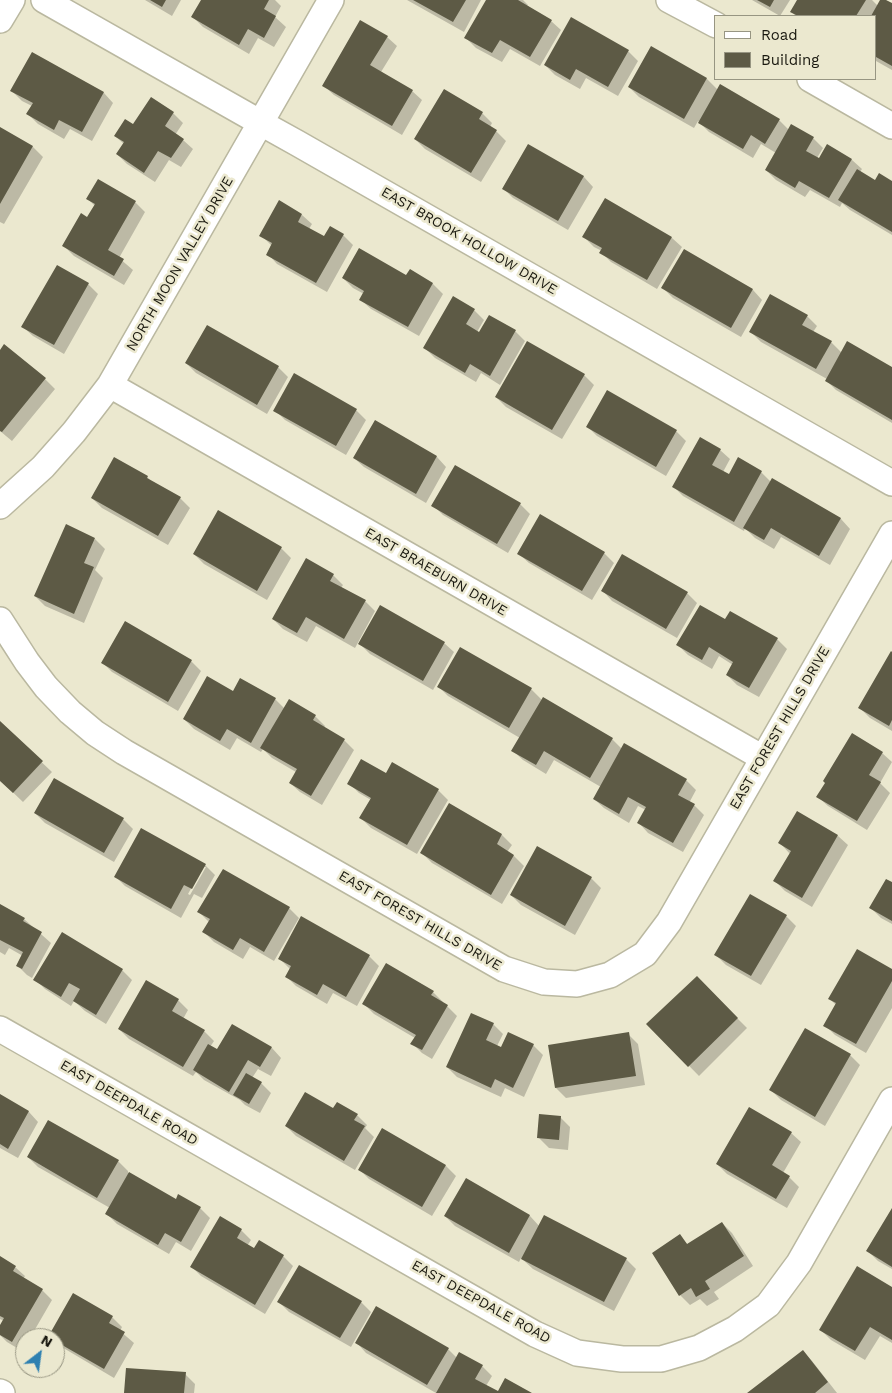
<!DOCTYPE html>
<style>
body{margin:0}
#map{position:relative;width:892px;height:1393px;overflow:hidden;background:#ebe8cf;font-family:"Work Sans",sans-serif}
canvas{display:block}
.legend{position:absolute;left:714px;top:15px;width:162px;height:65px;box-sizing:border-box;background:#ebe8cf;border:1px solid #979582;margin:0;padding:6px 9px;list-style:none;font-size:15px;color:#19180f}
.legend li{display:flex;align-items:center;gap:10px;height:25px}
.legend b{width:25px;border:1px solid #979582}
.north{position:absolute;left:15px;top:1328px;width:50px;height:50px;box-sizing:border-box;background:#ebe8cf;border:1px solid #979582;border-radius:50%;rotate:30deg;font-size:14px;font-weight:700;line-height:20px;text-align:center;color:#19180f}
.north::after{content:'';display:block;margin:auto;width:18px;height:22px;background:#2e80b1;clip-path:polygon(50% 0,100% 100%,50% 72%,0 100%)}
</style>
<div id="map">
<canvas width="892" height="1393"></canvas>
<ul class="legend">
<li><b style="height:6px;background:#fff"></b>Road</li>
<li><b style="height:14px;background:#5d5a45"></b>Building</li>
</ul>
<div class="north">N</div>
</div>
<script>
const ctx = document.querySelector('canvas').getContext('2d');
ctx.lineJoin = 'round';
function paint(path, color) {
  ctx.fillStyle = color;
  ctx.fill(path, 'evenodd');
}
function poly(rows) {
  const path = new Path2D();
  for (const r of rows) {
    path.moveTo(r[0], r[1]);
    for (let i = 2; i < r.length; i += 2) path.lineTo(r[i], r[i + 1]);
  }
  return path;
}
function stroke(path, color, width, dash) {
  ctx.strokeStyle = color;
  ctx.lineWidth = width;
  ctx.lineCap = dash ? 'butt' : 'round';
  ctx.setLineDash(dash || []);
  ctx.stroke(path);
}
function label(font, color, halo, rows, align = 'center') {
  ctx.font = font + ' "Work Sans",sans-serif';
  ctx.lineWidth = 5;
  ctx.setLineDash([]);
  ctx.textBaseline = 'middle';
  ctx.strokeStyle = halo;
  ctx.fillStyle = color;
  for (const [text, x, y, turn = 0] of rows) {
    ctx.save();
    ctx.translate(x, y);
    ctx.rotate((+turn || 0) * Math.PI / 180);
    ctx.textAlign = isNaN(turn) ? turn : align;
    if (halo) ctx.strokeText(text, 0, 0);
    ctx.fillText(text, 0, 0);
    ctx.restore();
  }
}
paint(poly([
 [145,0,181,0,172,16],
 [203,0,275,0,281,6,275,17,286,27,274,47,258,38,249,54,203,27,193,17],
 [407,0,481,0,464,32],
 [488,0,523,0,528,5,527,6,551,21,561,30,540,66,510,49,502,62,476,48,466,38],
 [752,0,790,0,780,16],
 [798,0,872,0,878,6,881,0,884,0,892,5,892,70,876,61,876,16,796,16,792,12],
 [387,37,397,46,381,72,412,91,422,100,402,135,334,95,324,86],
 [652,48,707,79,718,90,779,120,789,130,813,138,823,148,817,158,852,160,862,169,860,172,875,181,892,183,892,235,850,210,842,203,840,207,810,190,805,197,776,180,766,170,776,153,761,144,753,158,709,132,698,121,694,128,639,97,629,87],
 [628,51,638,61,618,96,586,78,580,89,555,75,545,65],
 [32,54,104,93,113,103,92,141,70,129,64,139,38,124,28,114,32,106,22,101,12,91],
 [173,113,183,123,175,135,183,140,193,149,181,167,169,160,155,182,127,164,117,154,124,144,115,136,133,126],
 [482,113,492,123,490,127,496,131,506,141,481,182,425,149,415,139],
 [0,128,33,147,43,157,4,224,0,222],
 [528,145,584,177,593,187,568,230,513,198,503,188],
 [88,199,135,202,145,212,119,258,133,270,124,285,74,256,64,246,87,218,95,206],
 [302,215,312,224,309,229,325,238,343,235,353,245,327,292,277,264,268,254,272,246,261,235],
 [584,237,672,238,682,247,657,289,611,262,601,252,602,251,594,247],
 [58,267,88,284,98,294,64,354,33,336,23,327],
 [410,271,433,284,443,294,419,336,371,309,361,300,364,294,353,288,343,278,407,277],
 [663,288,753,290,762,300,741,337,673,298],
 [474,310,484,320,477,332,480,334,515,331,525,341,500,385,481,373,476,382,435,358,425,348],
 [807,316,817,326,813,332,831,342,842,353,892,369,892,423,836,390,826,380,827,379,761,342,751,332],
 [0,352,45,379,55,389,12,441,0,431],
 [186,363,278,367,288,377,267,414,196,373],
 [584,375,594,385,562,439,506,407,496,397],
 [275,410,356,410,366,420,346,455,285,420],
 [375,421,437,457,446,467,426,503,364,467,354,458],
 [587,426,676,431,686,441,666,476,597,436],
 [720,450,730,459,723,472,729,476,761,472,771,482,772,480,841,519,850,529,830,565,781,537,774,549,755,538,745,528,744,531,683,496,673,486],
 [147,477,152,482,180,498,190,508,168,545,102,508,92,498],
 [520,504,530,514,508,553,443,515,433,505],
 [219,512,281,548,291,558,267,600,204,564,194,554],
 [95,539,105,549,95,570,103,578,84,623,45,606,35,596],
 [604,553,614,563,592,600,529,563,519,554],
 [306,560,333,575,343,585,341,588,365,601,375,611,355,648,316,626,307,642,283,629,273,619],
 [603,591,687,593,697,603,677,638,612,601],
 [726,621,777,639,787,649,759,697,737,685,727,675,733,665,719,656,712,669,688,655,678,645],
 [444,643,454,652,433,690,370,654,360,644],
 [892,654,892,731,870,718,860,708],
 [191,661,201,671,178,711,112,672,102,662],
 [439,687,531,689,542,700,612,739,622,749,686,780,696,790,689,803,694,805,704,815,683,852,648,833,639,823,646,810,638,806,629,823,604,808,594,799,601,787,554,760,546,774,523,760,513,751,520,738,448,696],
 [234,693,275,699,285,709,315,716,325,726,324,728,344,740,354,750,322,805,300,792,290,783,296,772,272,758,263,749,261,752,237,738,230,750,194,729,184,719],
 [0,723,52,772,23,802,0,780],
 [882,753,892,762,880,783,890,793,867,830,828,806,818,797],
 [386,775,438,790,448,800,417,854,371,828,361,818,371,800,359,793,349,783],
 [449,805,502,835,512,845,507,852,514,856,524,866,502,904,432,863,422,853],
 [35,813,123,819,133,829,114,862,45,823],
 [838,836,848,845,812,907,785,891,775,881,790,854,780,843],
 [205,865,215,875,202,898,194,894,181,918,125,886,115,876],
 [203,867,206,867,190,895,188,894],
 [591,878,601,888,575,935,521,905,511,895],
 [892,884,892,924,881,918,871,908],
 [0,905,24,919,51,943,32,978,27,975,17,965,23,956,9,948,5,955,0,952],
 [289,908,299,918,274,961,250,947,243,959,214,942,204,932,209,922,199,912],
 [786,916,796,926,761,985,726,965,716,955],
 [369,956,379,966,357,1006,333,993,327,1004,296,986,286,976,290,969,280,959],
 [122,970,132,980,106,1024,85,1011,74,1001,71,1006,45,989,35,979],
 [892,970,892,1008,866,1053,835,1035,825,1025,836,1005,830,999],
 [697,978,747,1028,699,1076,648,1024],
 [433,992,443,1002,442,1003,447,1006,457,1016,432,1059,422,1053,412,1043,415,1038,374,1014,364,1004],
 [178,1000,188,1010,183,1019,204,1031,214,1041,210,1047,218,1051,272,1048,281,1058,271,1076,258,1069,252,1078,261,1083,271,1093,260,1113,245,1105,240,1100,204,1080,196,1072,193,1076,129,1039,119,1029],
 [493,1024,503,1034,497,1046,502,1048,533,1045,543,1055,524,1097,505,1088,501,1097,457,1077,447,1067],
 [806,1029,850,1055,860,1065,825,1126,781,1100,771,1090],
 [628,1034,638,1044,645,1085,566,1098,556,1088,550,1046],
 [0,1096,29,1112,38,1122,18,1158,0,1148],
 [334,1110,357,1115,367,1125,365,1128,374,1137,355,1170,296,1136,286,1126],
 [560,1117,570,1127,568,1150,549,1148,539,1138],
 [49,1121,118,1161,128,1171,128,1173,176,1201,179,1196,200,1208,210,1218,191,1251,176,1242,169,1254,117,1224,107,1214,110,1208,38,1167,28,1157],
 [382,1129,446,1166,456,1176,432,1216,369,1179,359,1169],
 [791,1133,801,1142,783,1173,789,1177,799,1187,787,1208,727,1174,717,1164],
 [466,1180,530,1216,540,1227,626,1259,636,1269,614,1311,533,1269,521,1258,519,1262,455,1226,445,1216],
 [892,1211,892,1269,878,1261,868,1251],
 [722,1223,732,1233,753,1266,714,1292,719,1299,707,1306,700,1299,690,1305,680,1295,680,1236,688,1245],
 [241,1230,251,1240,247,1246,254,1250,283,1256,293,1266,265,1314,201,1276,191,1266],
 [0,1258,15,1267,25,1276,23,1279,42,1290,52,1300,30,1338,25,1338,25,1346,22,1351,7,1342,0,1335,0,1327,4,1321,0,1319],
 [892,1288,892,1343,880,1336,865,1360,831,1340,821,1330],
 [279,1302,361,1302,371,1312,351,1347,289,1312],
 [112,1317,122,1327,120,1331,134,1343,114,1378,60,1346,55,1342,55,1338,51,1338,50,1336],
 [357,1343,448,1349,457,1358,482,1366,492,1376,486,1386,498,1393,529,1393,436,1393,366,1353],
 [803,1351,812,1361,837,1393,749,1393],
 [185,1374,195,1384,194,1393,125,1393]
]), '#0003');
paint(poly([
 [150,0,166,0,162,7],
 [201,0,269,0,264,9,276,16,264,38,248,29,239,45,191,17],
 [413,0,466,0,453,22],
 [486,0,518,0,552,20,530,57,500,40,492,53,464,38],
 [757,0,774,0,770,7],
 [797,0,866,0,856,16,798,16,790,12],
 [880,0,886,0,892,3,892,66,876,57,876,16,871,16],
 [571,17,629,50,608,87,576,69,570,80,544,65],
 [360,20,388,36,370,65,413,90,392,126,322,86],
 [651,46,707,78,684,119,628,87],
 [32,52,104,92,82,132,59,120,54,130,26,114,33,103,10,91],
 [720,84,780,119,765,144,751,135,743,149,698,123],
 [444,89,483,112,479,119,497,130,471,173,414,139],
 [151,97,174,112,165,126,184,139,171,158,158,151,144,173,116,154,124,142,114,136,125,119,133,124],
 [791,124,814,137,806,151,819,158,827,144,852,159,829,198,799,181,795,188,765,170],
 [0,127,33,146,0,204],
 [528,144,584,176,558,221,502,189],
 [857,169,875,180,879,173,892,181,892,232,838,200],
 [98,179,136,201,108,250,124,259,114,276,62,246,81,213,87,217,95,204,86,199],
 [605,198,672,237,647,280,599,253,602,248,582,237],
 [279,200,302,214,298,222,324,236,330,226,344,234,316,283,266,255,272,243,259,236],
 [359,248,406,275,410,269,433,283,408,327,359,300,364,291,342,278],
 [684,249,753,289,731,328,661,288],
 [57,265,89,283,54,345,21,327],
 [770,294,808,315,802,325,832,341,816,369,749,332],
 [453,296,475,309,466,324,479,332,489,315,516,330,490,376,470,364,465,373,423,348],
 [207,325,279,366,257,405,185,363],
 [527,341,585,374,552,430,495,397],
 [847,341,892,367,892,420,825,381],
 [4,344,46,378,2,432,0,431,0,350],
 [294,373,357,409,336,446,273,411],
 [607,390,677,430,656,467,586,427],
 [375,420,437,456,416,494,353,458],
 [700,437,721,449,712,465,729,474,738,457,762,471,734,522,672,487],
 [114,457,148,476,147,478,181,497,158,536,91,498],
 [455,465,521,503,497,544,431,506],
 [772,478,841,518,819,556,771,528,764,540,743,528],
 [218,510,282,547,257,591,193,554],
 [540,514,605,552,582,591,517,554],
 [66,524,95,538,84,563,94,567,74,614,34,596],
 [622,554,688,592,666,629,601,591],
 [306,558,334,574,330,581,366,600,344,639,306,617,297,633,272,619],
 [380,605,445,642,423,681,358,644],
 [700,605,725,619,730,611,778,638,749,688,726,675,733,662,709,647,702,660,676,645],
 [125,621,192,660,168,702,101,663],
 [460,647,532,688,509,728,437,687],
 [891,651,892,652,892,720,889,726,858,708],
 [207,676,233,691,240,678,276,698,251,743,227,729,220,741,183,719],
 [543,697,613,738,590,778,544,751,536,765,511,751],
 [289,699,316,715,313,720,345,739,311,796,289,783,297,769,260,748],
 [0,721,43,761,13,793,0,781],
 [852,733,883,752,869,775,881,782,857,821,816,797,825,783,823,781],
 [624,743,687,779,678,795,695,804,673,843,637,823,646,807,628,797,619,814,593,799],
 [361,759,386,773,392,762,439,789,407,845,359,818,371,798,347,784],
 [54,778,124,818,104,853,34,813],
 [449,803,502,834,497,844,514,855,491,895,420,853],
 [797,811,838,835,802,898,773,881,791,851,778,843],
 [141,828,206,864,192,889,184,885,171,909,114,877],
 [537,846,592,877,565,926,510,895],
 [223,869,290,907,264,952,240,938,233,950,202,932,210,919,197,912],
 [886,879,892,882,892,921,869,908],
 [750,894,787,915,751,976,714,955],
 [0,904,25,918,23,921,42,932,22,969,16,966,23,952,0,940],
 [301,916,370,955,346,997,323,984,317,995,285,977,291,966,278,959],
 [62,932,123,969,96,1015,73,1001,80,989,69,983,61,997,33,980],
 [857,949,892,969,892,981,856,1044,823,1026,836,1003,828,999],
 [386,963,434,991,431,995,448,1005,422,1050,410,1044,416,1035,362,1004],
 [697,976,738,1018,688,1067,646,1024],
 [146,980,179,999,172,1011,205,1030,183,1067,118,1029],
 [471,1013,494,1023,486,1040,501,1047,508,1032,534,1044,513,1088,495,1079,491,1088,446,1067],
 [232,1024,272,1047,260,1067,248,1060,229,1092,193,1070,208,1044,217,1049],
 [805,1028,851,1054,815,1117,769,1090],
 [629,1032,636,1076,555,1088,548,1045],
 [246,1073,262,1082,249,1104,233,1095],
 [305,1092,333,1108,337,1102,358,1114,354,1120,365,1126,344,1161,285,1126],
 [0,1094,29,1111,8,1149,0,1144],
 [749,1107,792,1132,772,1165,790,1176,776,1199,716,1164],
 [539,1114,561,1116,559,1140,537,1138],
 [48,1120,119,1160,97,1198,27,1157],
 [382,1128,446,1165,422,1207,358,1170],
 [129,1172,176,1199,178,1194,201,1207,181,1242,165,1233,158,1245,105,1214],
 [466,1178,530,1215,509,1253,444,1216],
 [892,1208,892,1267,866,1251],
 [544,1215,627,1258,604,1302,521,1259],
 [220,1216,242,1229,237,1238,254,1248,259,1240,284,1255,255,1305,190,1267],
 [722,1222,744,1256,705,1281,710,1289,696,1297,691,1288,679,1296,652,1253,680,1234,687,1244],
 [0,1256,16,1266,13,1271,43,1289,12,1342,0,1335,0,1325,4,1318,0,1316],
 [299,1265,362,1301,340,1338,277,1302],
 [857,1266,892,1287,892,1340,870,1327,855,1351,819,1330],
 [73,1293,113,1316,109,1323,125,1332,104,1369,55,1341,55,1338,48,1337],
 [376,1306,449,1348,427,1385,355,1343],
 [803,1350,828,1382,815,1393,747,1393],
 [459,1352,483,1365,475,1379,498,1391,505,1378,532,1393,436,1393],
 [126,1368,186,1372,184,1393,124,1393]
]), '#5d5a45');
const minor = poly([
 [44,0,261,123,297,143,892,483],
 [669,0,716,25],
 [0,20,12,0],
 [810,79,892,126],
 [110,385,763,758],
 [0,506,43,467,74,432,110,385,331,0],
 [0,620,27,662,46,687,70,712,95,733,124,752,504,969,544,982,577,984,610,975,645,954,669,922,892,534],
 [0,1029,535,1334,577,1353,622,1359,661,1359,699,1348,735,1329,768,1305,799,1263,892,1100],
 [0,1392,2,1393]
]);
stroke(minor, '#bab8a0', 28);
stroke(minor, '#fff', 25);
label('14px', '#19180f', '#ebe8cf', [
 ["EAST BROOK HOLLOW DRIVE",469,241,30],
 ["NORTH MOON VALLEY DRIVE",180,264,-60],
 ["EAST BRAEBURN DRIVE",436,572,30],
 ["EAST FOREST HILLS DRIVE",780,728,-60],
 ["EAST FOREST HILLS DRIVE",420,921,30],
 ["EAST DEEPDALE ROAD",129,1103,30],
 ["EAST DEEPDALE ROAD",481,1302,29]
]);
</script>
